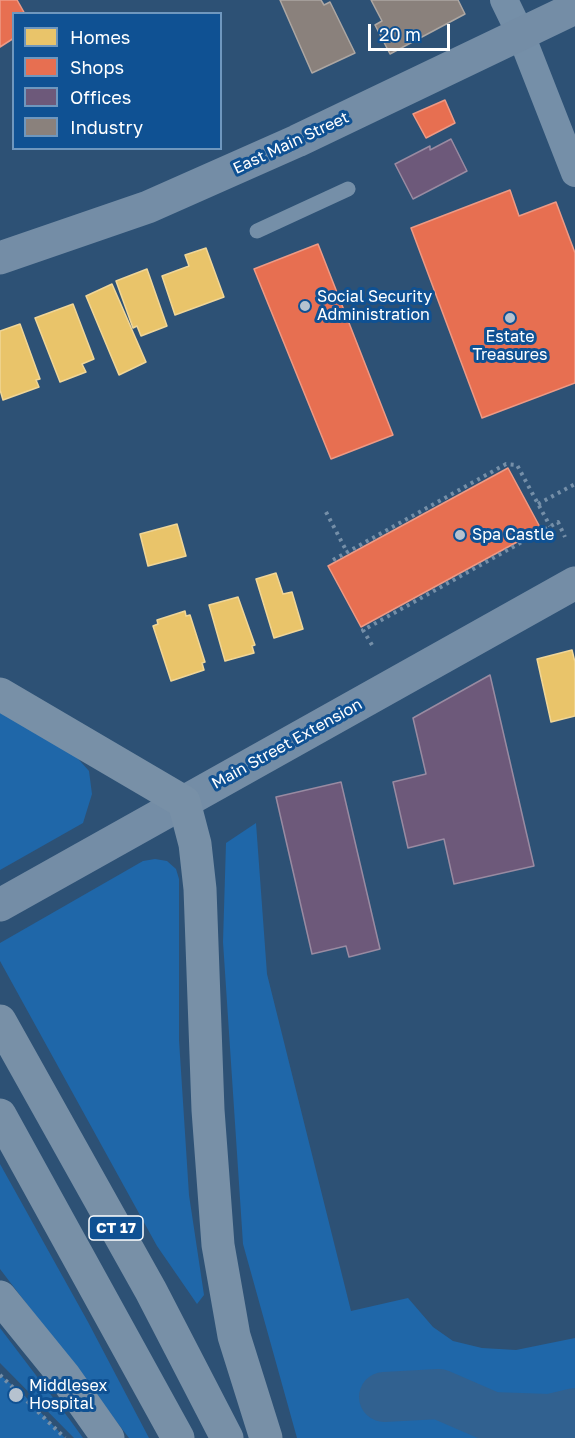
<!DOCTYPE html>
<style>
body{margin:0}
#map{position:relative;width:575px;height:1438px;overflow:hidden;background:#2d5175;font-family:"Golos Text",sans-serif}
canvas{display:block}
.legend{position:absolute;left:12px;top:12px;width:210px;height:138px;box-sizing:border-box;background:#0f5193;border:2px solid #6f97be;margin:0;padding:8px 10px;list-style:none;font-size:18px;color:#fff}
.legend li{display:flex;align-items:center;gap:12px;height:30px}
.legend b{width:30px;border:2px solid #6f97be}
.scale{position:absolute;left:368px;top:24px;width:82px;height:27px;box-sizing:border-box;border:3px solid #fff;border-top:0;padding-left:8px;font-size:18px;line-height:21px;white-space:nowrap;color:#fff;-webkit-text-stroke:4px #0f5193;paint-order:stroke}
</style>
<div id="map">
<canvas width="575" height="1438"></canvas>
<ul class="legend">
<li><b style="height:16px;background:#e9c46a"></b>Homes</li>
<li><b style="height:16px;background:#e76f51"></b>Shops</li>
<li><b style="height:16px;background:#6d597a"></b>Offices</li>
<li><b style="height:16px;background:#8a817c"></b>Industry</li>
</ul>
<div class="scale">20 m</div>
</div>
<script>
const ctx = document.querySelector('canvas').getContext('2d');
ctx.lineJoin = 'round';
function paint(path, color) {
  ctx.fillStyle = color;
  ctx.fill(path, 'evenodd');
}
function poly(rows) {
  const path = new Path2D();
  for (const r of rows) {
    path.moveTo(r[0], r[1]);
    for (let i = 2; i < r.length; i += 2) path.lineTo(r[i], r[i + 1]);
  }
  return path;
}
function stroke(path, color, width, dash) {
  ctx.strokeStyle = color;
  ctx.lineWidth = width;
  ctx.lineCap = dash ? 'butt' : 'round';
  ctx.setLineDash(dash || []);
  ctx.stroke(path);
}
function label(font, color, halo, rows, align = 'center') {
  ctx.font = font + ' "Golos Text",sans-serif';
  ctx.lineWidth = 6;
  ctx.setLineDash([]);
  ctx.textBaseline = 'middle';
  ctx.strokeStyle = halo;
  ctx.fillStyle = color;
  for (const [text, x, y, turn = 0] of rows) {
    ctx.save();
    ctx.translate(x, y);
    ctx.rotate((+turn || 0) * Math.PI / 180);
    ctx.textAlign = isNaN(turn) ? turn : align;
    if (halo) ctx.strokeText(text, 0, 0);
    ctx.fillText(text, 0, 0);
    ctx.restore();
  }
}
paint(poly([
 [0,709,72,752,89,771,92,794,83,823,0,870],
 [256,823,267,974,351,1311,408,1298,433,1327,453,1341,482,1348,516,1350,575,1338,575,1438,297,1438,243,1244,223,942,226,843],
 [155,859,167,861,176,869,179,879,179,1040,189,1195,204,1295,197,1304,157,1246,0,961,0,943,143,861],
 [0,1164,88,1322,149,1438,129,1438,0,1269],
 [0,1328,70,1420,83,1438,74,1438,0,1363],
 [0,1375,22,1393,65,1438,0,1438]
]), '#1f67a9');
const homes = poly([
 [206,248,224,297,175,315,162,276,189,266,185,255,206,248],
 [147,269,167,326,141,336,137,326,133,328,116,281,147,269],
 [112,284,146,362,119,375,86,296,112,284],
 [73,304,94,359,82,364,86,372,60,382,35,318,73,304],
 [20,324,40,379,36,380,39,387,3,400,0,390,0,331,20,324],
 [177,524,186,556,148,566,140,534,177,524],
 [276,573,283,594,292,592,303,629,274,638,256,579,276,573],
 [238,597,255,645,252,646,254,653,225,661,209,605,238,597],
 [185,611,186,616,190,615,205,662,202,663,204,670,171,681,153,626,158,624,157,620,185,611],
 [572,650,575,662,575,716,551,722,537,659,572,650]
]);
paint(homes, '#e9c46a');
stroke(homes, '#f0d697', 1.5);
const shops = poly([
 [0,0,17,0,25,14,14,14,14,38,0,47,0,0],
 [445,100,455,123,426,138,413,114,445,100],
 [510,190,519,216,556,202,575,253,575,383,482,418,411,228,510,190],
 [318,244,393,435,331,459,254,269,318,244],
 [508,468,541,529,361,627,328,566,508,468]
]);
paint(shops, '#e76f51');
stroke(shops, '#ee9a85', 1.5);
const offices = poly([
 [451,139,467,171,413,199,395,164,430,146,430,150,451,139],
 [490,675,534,866,454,884,444,839,408,848,393,782,426,774,413,718,490,675],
 [341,782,380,949,349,957,346,946,312,954,276,797,341,782]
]);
paint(offices, '#6d597a');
stroke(offices, '#998ba2', 1.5);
const industry = poly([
 [280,0,321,0,324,5,330,2,355,53,312,73,280,0],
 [371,0,458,0,465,14,390,54,375,25,382,21,371,0]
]);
paint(industry, '#8a817c');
stroke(industry, '#ada7a3', 1.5);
stroke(poly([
 [384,1397,439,1394,492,1417,550,1419,575,1413]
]), '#316190', 50);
stroke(poly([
 [538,504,575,484],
 [326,512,347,552],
 [333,560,506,464,517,465,550,526],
 [372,645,363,630,367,628,558,522,565,537],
 [0,1375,65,1438]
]), '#758fa8', 4, [3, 4.5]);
stroke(poly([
 [257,231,348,189]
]), '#758fa8', 15);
stroke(poly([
 [504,0,521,35,575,173]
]), '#758fa8', 28);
stroke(poly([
 [0,258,148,207,297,141,575,8],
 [0,905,575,583]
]), '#748da6', 33);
stroke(poly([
 [0,694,184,802,195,844,200,889,208,1110,218,1245,234,1336,266,1438],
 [0,1021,151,1291,227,1438],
 [0,1115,178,1438],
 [0,1297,65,1377,108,1438]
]), '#7890a7', 33);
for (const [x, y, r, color] of [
 [305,306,6,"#b6c2cf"],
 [510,318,6,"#b6c2cf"],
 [460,535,6,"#b6c2cf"],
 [16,1395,8,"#b6c2cf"]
]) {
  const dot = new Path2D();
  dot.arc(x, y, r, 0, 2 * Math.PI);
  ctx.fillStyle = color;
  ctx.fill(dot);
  stroke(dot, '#0f5193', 2);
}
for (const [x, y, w] of [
 [116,1228,54]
]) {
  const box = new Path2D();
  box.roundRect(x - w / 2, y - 12, w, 24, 4.5);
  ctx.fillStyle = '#0f5193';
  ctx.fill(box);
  stroke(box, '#fff', 1.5);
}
label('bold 15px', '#fff', null, [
 ["CT 17",116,1228]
]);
label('16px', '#fff', '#0f5193', [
 ["East Main Street",291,143,-25],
 ["Main Street Extension",287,744,-29]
]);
label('16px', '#fff', '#0f5193', [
 ["Social Security",317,297],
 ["Administration",317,315],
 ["Estate",510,337,"center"],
 ["Treasures",510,355,"center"],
 ["Spa Castle",472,535],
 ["Middlesex",29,1386],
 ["Hospital",29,1404]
], 'left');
</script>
